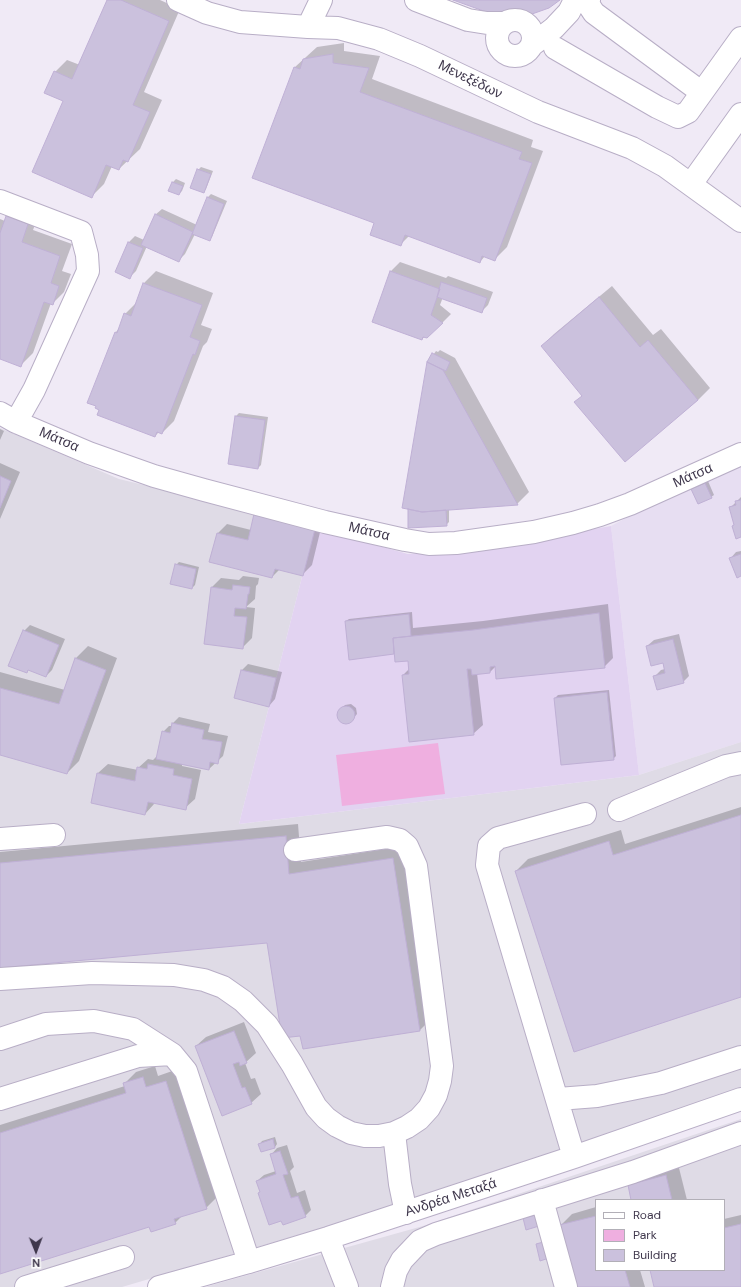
<!DOCTYPE html>
<meta charset="utf-8">
<style>
body{margin:0}
#map{position:relative;width:741px;height:1287px;overflow:hidden;background:#f0eaf6;font-family:"DM Sans",sans-serif}
canvas{display:block}
.legend{position:absolute;left:595px;top:1199px;width:130px;height:72px;box-sizing:border-box;background:#fff;border:1px solid #b2afb7;margin:0;padding:5px 7px;list-style:none;font-size:12px;color:#3f374c}
.legend li{display:flex;align-items:center;gap:8px;height:20px}
.legend b{width:20px;border:1px solid #b2afb7}
.north{position:absolute;left:16px;top:1231px;width:40px;height:40px;-webkit-text-stroke:3px #fff;paint-order:stroke;rotate:179deg;font-size:11px;font-weight:700;line-height:16px;text-align:center;color:#3f374c}
.north::after{content:'';display:block;margin:auto;width:14px;height:18px;background:#3f374c;clip-path:polygon(50% 0,100% 100%,50% 72%,0 100%)}
</style>
<div id="map">
<canvas width="741" height="1287"></canvas>
<ul class="legend">
<li><b style="height:5px;background:#fff"></b>Road</li>
<li><b style="height:11px;background:#efafe0"></b>Park</li>
<li><b style="height:11px;background:#cbc1dd"></b>Building</li>
</ul>
<div class="north">N</div>
</div>
<script>
const ctx = document.querySelector('canvas').getContext('2d');
ctx.lineJoin = 'round';
function paint(path, color) {
  ctx.fillStyle = color;
  ctx.fill(path, 'evenodd');
}
function poly(rows) {
  const path = new Path2D();
  for (const r of rows) {
    if (r.length === 3) {
      path.moveTo(r[0] + r[2], r[1]);
      path.arc(r[0], r[1], r[2], 0, 2 * Math.PI);
      continue;
    }
    path.moveTo(r[0], r[1]);
    for (let i = 2; i < r.length; i += 2) path.lineTo(r[i], r[i + 1]);
  }
  return path;
}
function stroke(path, color, width, dash) {
  ctx.strokeStyle = color;
  ctx.lineWidth = width;
  ctx.lineCap = dash ? 'butt' : 'round';
  ctx.setLineDash(dash || []);
  ctx.stroke(path);
}
function label(font, color, halo, rows, align = 'center') {
  ctx.font = font + ' "DM Sans",sans-serif';
  ctx.lineWidth = 3.5;
  ctx.setLineDash([]);
  ctx.textBaseline = 'middle';
  ctx.strokeStyle = halo;
  ctx.fillStyle = color;
  for (const [text, x, y, turn = 0] of rows) {
    ctx.save();
    ctx.translate(x, y);
    ctx.rotate((+turn || 0) * Math.PI / 180);
    ctx.textAlign = isNaN(turn) ? turn : align;
    if (halo) ctx.strokeText(text, 0, 0);
    ctx.fillText(text, 0, 0);
    ctx.restore();
  }
}
paint(poly([
 [741,464,741,742,639,775,611,526,675,492]
]), '#e7def2');
paint(poly([
 [0,428,119,479,315,526,239,824,639,775,741,742,741,1089,356,1218,122,1287,0,1287],
 [741,1119,741,1287,205,1287,423,1226],
 [596,1200,724,1200,724,1270,596,1270]
]), '#dfdbe6');
paint(poly([
 [315,526,361,539,383,547,408,554,510,543,611,526,639,775,239,824]
]), '#e2d3f1');
paint(poly([
 [438,743,445,794,342,806,336,755]
]), '#efafe0');
paint(poly([
 [108,0,160,0,180,9,144,92,162,100,140,149,119,169,112,166,104,184,92,196,64,101,55,72,67,60,80,65],
 [344,43,344,51,380,56,372,79,533,140,531,147,543,151,507,247,495,259,485,256,480,262,409,236,400,245,376,223,254,177,295,67,317,47],
 [201,167,213,171,206,189,203,192,198,170],
 [176,179,185,183,182,191,179,194,170,191,173,182],
 [211,194,227,201,212,237,209,239,195,234,185,254,179,260,147,246,136,271,129,278,116,271,129,242,135,236,144,240,155,215,162,209,197,225,208,197],
 [19,204,40,212,33,230,72,244,62,271,71,274,64,292,52,304,51,303,33,353,20,366,0,358,0,219,5,221,7,216],
 [400,262,446,278,448,276,493,292,488,305,482,311,443,297,440,305,451,314,442,323,422,339,390,272],
 [156,271,213,293,201,325,212,329,207,342,203,346,174,421,162,433,159,432,155,436,100,410,97,406,89,402,116,332,120,327,125,314,137,302,144,283],
 [612,286,653,335,661,329,710,388,698,400,625,460,576,402,583,395,542,346,554,334],
 [440,350,455,358,529,492,517,504,449,509,449,522,446,525,409,508,404,507,428,362,436,351,438,352],
 [239,413,268,417,261,465,258,468,229,463,236,416],
 [0,429,4,431,0,440],
 [0,463,20,472,0,519],
 [708,481,714,495,711,497,692,490,695,487],
 [741,497,741,536,730,508],
 [323,520,312,565,302,575,280,569,272,577,210,561,218,533,227,524,251,530],
 [741,551,741,575,730,559,736,552],
 [179,562,199,567,195,585,192,588,176,565],
 [243,576,259,578,258,584,256,586,255,599,246,607,255,608,252,638,242,648,212,587,221,578,239,580],
 [608,604,613,658,604,667,496,666,490,672,477,673,483,725,473,734,403,675,410,668,409,660,395,652,394,654,346,621,349,619,412,612,413,628,483,621],
 [30,625,65,639,52,670,46,676,29,669,26,672,24,631],
 [679,634,689,676,683,682,655,676,661,670,665,669,664,662,647,646,654,640],
 [88,646,117,658,79,761,67,773,0,754,0,672,65,690,76,658],
 [248,664,282,672,275,699,269,706,235,697,242,670],
 [609,690,616,756,613,759,555,698,558,695],
 [351,704,356,708,357,714,350,722,344,723,339,719,338,713,345,705],
 [179,717,210,724,208,732,228,736,223,756,209,769,182,764,182,766,201,770,195,799,185,808,155,802,154,804,145,814,98,773,108,764,138,770,138,768,148,759,153,760,158,755,163,732,169,726,172,726,173,723],
 [741,807,741,996,516,871,528,859,621,830,625,844],
 [298,824,301,862,405,846,432,1018,420,1030,304,1048,301,1035,268,942,0,967,0,852],
 [244,1022,256,1053,245,1063,251,1079,255,1078,261,1094,251,1103,196,1046,206,1037],
 [155,1066,158,1076,178,1069,218,1196,206,1208,183,1215,175,1223,150,1226,0,1273,0,1125,125,1086,124,1084,136,1072],
 [275,1137,277,1144,275,1147,260,1144,262,1141],
 [287,1145,294,1167,290,1171,297,1193,305,1190,311,1210,305,1216,261,1191,257,1181,264,1175,276,1171,271,1155,277,1148],
 [678,1164,687,1200,633,1200,629,1186,641,1173],
 [596,1207,596,1270,640,1270,645,1287,576,1287,560,1226,572,1214],
 [741,1215,741,1287,655,1287,651,1270,724,1270,724,1219]
]), '#0003');
const building = poly([
 [107,0,121,0,169,21,133,105,150,112,128,162,123,160,119,170,106,165,92,198,32,172,63,101,44,93,54,71,72,79,107,0],
 [453,0,560,0,549,8,532,14,505,16,492,14,453,0],
 [333,54,333,63,369,68,360,92,522,152,519,159,532,163,495,261,482,256,480,263,405,235,401,246,370,235,374,223,252,178,294,67,300,69,303,59,333,54],
 [197,169,211,174,204,193,190,188,197,169],
 [172,182,183,186,179,195,168,191,172,182],
 [207,197,224,204,210,241,192,234,207,197],
 [155,214,193,232,179,262,141,245,155,214],
 [6,216,28,224,22,242,60,256,51,283,59,286,53,305,44,302,21,367,0,359,0,233,6,216],
 [128,242,143,248,130,279,115,272,128,242],
 [390,271,440,289,431,315,443,323,427,338,423,337,422,340,372,322,390,271],
 [441,282,487,298,482,313,437,297,441,282],
 [143,283,202,305,190,337,200,341,195,355,193,354,162,434,157,432,155,437,97,415,99,410,95,408,96,406,87,403,115,332,117,333,124,313,131,316,143,283],
 [599,297,640,347,648,340,698,400,625,462,574,402,582,396,541,346,599,297],
 [432,353,450,362,446,371,427,362,432,353],
 [427,362,443,370,518,505,422,512,402,508,427,362],
 [235,416,265,420,258,469,228,464,235,416],
 [0,476,11,481,0,508,0,476],
 [705,483,712,498,698,504,691,489,705,483],
 [741,500,741,537,736,539,732,526,734,525,729,507,736,505,735,501,741,500],
 [408,509,422,512,446,510,447,526,408,528,408,509],
 [254,514,315,529,303,576,275,569,272,578,209,562,217,533,248,540,254,514],
 [741,554,741,576,737,578,729,558,741,554],
 [175,564,196,569,192,589,170,584,175,564],
 [233,585,250,587,249,594,248,594,246,609,235,608,234,616,247,617,243,649,204,644,211,587,232,590,233,585],
 [599,613,605,668,496,679,495,666,490,667,490,673,472,675,471,669,467,669,474,735,409,742,402,675,409,674,408,661,395,662,393,638,473,630,599,613],
 [409,614,411,636,393,638,394,654,349,660,345,621,409,614],
 [23,630,59,645,46,677,28,670,27,673,8,666,23,630],
 [673,639,684,683,657,690,653,676,665,673,663,663,651,666,646,646,673,639],
 [75,658,106,670,67,774,0,755,0,688,59,704,75,658],
 [241,670,276,678,269,707,234,698,241,670],
 [607,692,614,760,561,765,554,698,607,692],
 [346,715,9],
 [172,723,204,730,202,739,222,742,218,764,210,762,209,770,156,759,162,731,170,733,172,723],
 [148,764,174,769,173,775,192,779,186,810,148,802,145,815,91,803,97,773,135,781,137,767,147,769,148,764],
 [741,815,741,997,574,1052,515,871,609,841,613,855,741,815],
 [286,836,289,874,393,858,420,1031,303,1049,300,1036,282,1038,267,943,0,968,0,863,286,836],
 [234,1031,247,1063,240,1066,239,1062,233,1064,242,1088,245,1087,252,1104,222,1116,195,1046,234,1031],
 [143,1077,146,1087,166,1081,207,1209,174,1219,176,1224,151,1232,149,1227,0,1274,0,1133,126,1093,123,1083,143,1077],
 [273,1139,275,1148,261,1152,258,1144,273,1139],
 [280,1151,288,1174,283,1175,291,1198,298,1196,306,1217,283,1225,281,1221,269,1225,258,1193,260,1192,256,1181,276,1174,270,1154,280,1151],
 [666,1175,672,1200,631,1200,628,1185,666,1175],
 [536,1215,539,1226,526,1230,523,1218,536,1215],
 [596,1216,596,1270,625,1270,630,1287,575,1287,559,1225,596,1216],
 [741,1224,741,1287,654,1287,650,1270,724,1270,724,1228,741,1224],
 [547,1241,552,1257,540,1261,536,1244,547,1241]
]);
paint(building, '#cbc1dd');
stroke(building, '#bfb0d5', 1);
const minor = poly([
 [178,0,207,13,240,22,308,27,338,28,379,39,420,56,538,112,632,148,665,166,741,221],
 [416,0,468,20,487,23,504,23],
 [589,0,588,4,594,13,701,92],
 [515,38,18],
 [308,27,321,0],
 [532,45,554,28,569,12,575,0],
 [555,48,657,107,678,117,688,112,741,38],
 [691,184,741,114],
 [0,201,81,232,87,255,88,271,34,390,16,422],
 [0,413,16,422,89,453,154,476,204,490,325,522,405,540,429,544,456,543,534,532,573,523,600,515,630,504,741,454],
 [619,810,726,766,741,763],
 [0,839,54,835],
 [0,979,92,973,174,975,204,980,223,987,243,1001,267,1025,292,1064,316,1107,326,1118,337,1126,351,1133,365,1136,379,1136,394,1133,407,1127,419,1119,429,1108,436,1095,440,1081,442,1066,416,866,407,846,400,840,387,837,295,850],
 [0,1039,46,1024,94,1021,133,1029,172,1054,186,1071,249,1262],
 [0,1099,138,1056,172,1054],
 [558,1099,597,1096,661,1083,741,1057],
 [394,1133,400,1184,406,1213],
 [574,1157,487,865,489,846,498,838,585,814],
 [542,1200,566,1287],
 [328,1238,347,1287],
 [26,1287,123,1257],
 [159,1287,249,1262,328,1238,574,1157,741,1099],
 [392,1287,396,1271,402,1260,420,1241,436,1234,633,1172,741,1133]
]);
stroke(minor, '#b8aec6', 24);
stroke(minor, '#fff', 22);
label('14px', '#3f374c', '#fff', [
 ["Μενεξέδων",470,80,26],
 ["Μάτσα",59,440,23],
 ["Μάτσα",693,476,-24],
 ["Μάτσα",369,532,13],
 ["Ανδρέα Μεταξά",451,1198,-18]
]);
</script>
